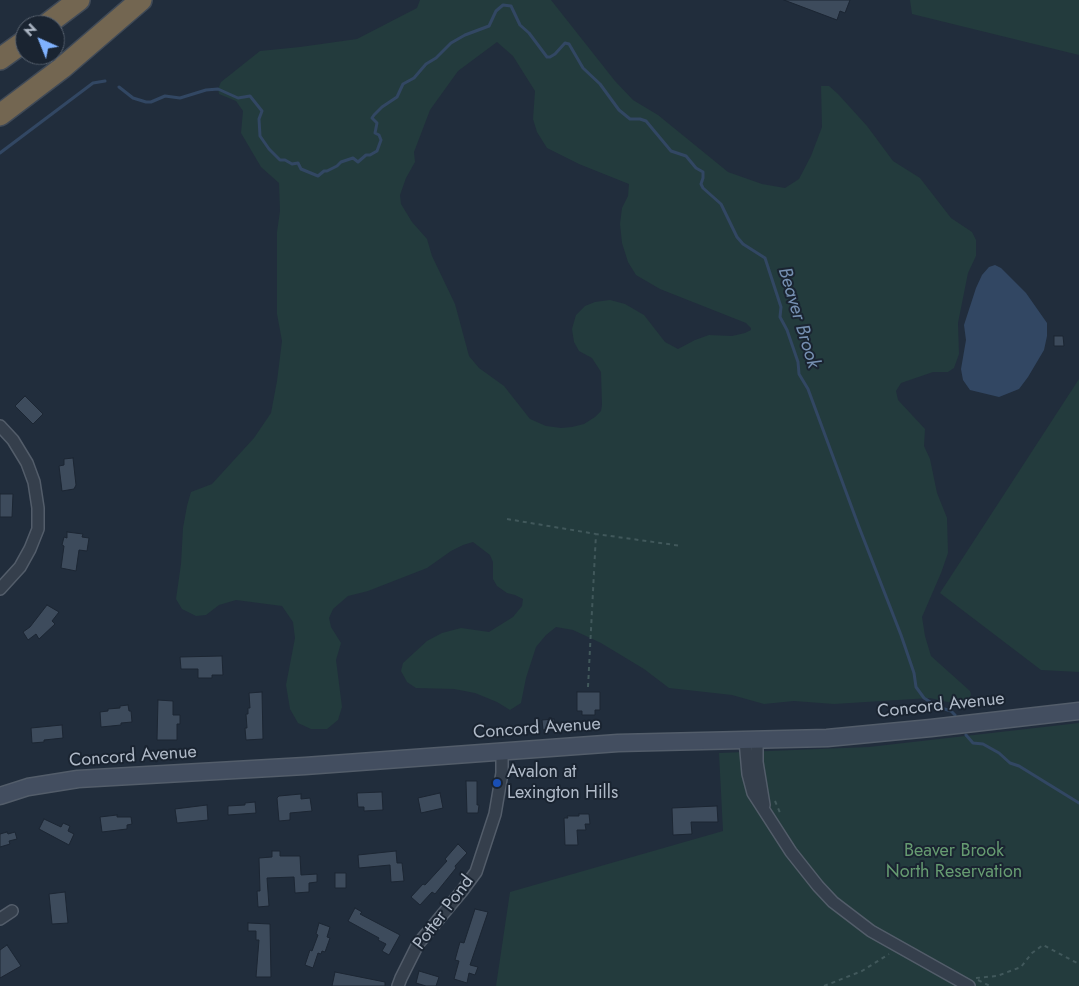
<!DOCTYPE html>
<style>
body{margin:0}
#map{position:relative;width:1079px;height:986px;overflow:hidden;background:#212d3c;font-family:Jost,sans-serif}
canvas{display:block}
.north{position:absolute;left:15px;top:15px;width:50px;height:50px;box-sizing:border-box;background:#1a2431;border:1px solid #56606d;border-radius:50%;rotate:316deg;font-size:14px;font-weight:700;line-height:20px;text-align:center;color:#b0bac8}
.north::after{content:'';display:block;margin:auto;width:18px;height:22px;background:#80b2fe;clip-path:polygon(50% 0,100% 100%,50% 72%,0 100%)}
</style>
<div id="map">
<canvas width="1079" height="986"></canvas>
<div class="north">N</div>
</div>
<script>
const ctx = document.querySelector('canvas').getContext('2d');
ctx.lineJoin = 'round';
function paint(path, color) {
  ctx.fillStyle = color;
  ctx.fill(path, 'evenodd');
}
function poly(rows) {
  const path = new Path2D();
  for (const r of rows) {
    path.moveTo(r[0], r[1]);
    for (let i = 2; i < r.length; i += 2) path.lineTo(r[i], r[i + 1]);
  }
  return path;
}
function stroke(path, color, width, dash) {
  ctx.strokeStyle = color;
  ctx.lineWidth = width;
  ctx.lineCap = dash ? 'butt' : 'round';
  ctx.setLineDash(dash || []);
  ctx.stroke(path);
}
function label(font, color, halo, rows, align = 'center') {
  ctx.font = font + ' Jost,sans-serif';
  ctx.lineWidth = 4;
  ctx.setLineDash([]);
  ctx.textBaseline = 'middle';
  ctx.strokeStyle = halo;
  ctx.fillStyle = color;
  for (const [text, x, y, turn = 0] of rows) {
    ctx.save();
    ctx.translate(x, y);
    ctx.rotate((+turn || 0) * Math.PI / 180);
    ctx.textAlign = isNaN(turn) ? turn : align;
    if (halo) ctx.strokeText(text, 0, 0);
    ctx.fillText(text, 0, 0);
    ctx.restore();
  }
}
paint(poly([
 [420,0,551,0,615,81,633,100,658,115,728,172,762,184,785,188,799,179,811,156,822,127,821,86,829,86,838,94,867,126,893,161,920,178,951,218,972,232,976,240,976,256,968,273,958,323,959,354,954,368,948,372,933,372,901,383,896,391,898,400,925,429,924,446,930,459,937,493,947,518,948,553,941,573,922,617,925,636,931,656,970,691,971,695,968,700,952,703,930,698,834,704,794,701,764,704,732,695,669,688,644,669,601,643,573,630,556,627,546,635,536,647,526,678,521,703,510,710,497,702,475,693,454,689,416,688,407,682,401,671,403,663,427,641,442,633,461,628,489,632,513,617,522,606,523,599,515,595,507,593,497,586,493,579,493,562,490,555,473,542,463,545,451,551,427,568,368,591,348,596,333,609,329,618,331,627,341,643,336,660,342,707,338,720,327,729,311,729,298,723,290,709,286,685,295,638,293,622,282,606,236,600,219,605,206,615,196,616,182,609,176,599,181,564,183,528,187,506,191,492,212,484,254,438,271,413,277,381,282,341,277,314,277,232,280,211,279,183,261,167,241,133,243,111,236,101,219,94,218,89,221,82,260,51,300,47,357,39,417,8],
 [497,42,513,56,535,91,533,119,537,132,547,148,579,164,629,184,628,196,622,208,620,224,622,243,628,262,636,275,660,289,746,323,751,328,751,330,745,333,732,336,709,335,695,340,678,349,665,342,644,315,625,304,610,300,595,302,585,306,576,315,572,329,574,342,579,351,592,358,601,372,602,405,601,411,595,417,584,424,572,427,561,428,546,426,530,419,504,386,479,368,469,356,455,304,432,256,427,239,412,222,401,204,400,195,406,178,415,162,414,152,430,110,458,71],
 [910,0,1079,0,1079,55,912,14],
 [1079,379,1079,672,1041,670,940,593],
 [1079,723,1079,986,496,986,510,892,723,831,719,753,869,747]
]), '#233b3d');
paint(poly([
 [995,265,1001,268,1026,293,1047,323,1047,336,1044,350,1028,377,1019,389,999,397,970,390,963,380,961,369,966,340,964,325,976,288,982,275,989,267]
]), '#324763');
stroke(poly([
 [119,87,133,98,146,102,151,102,165,96,180,98,206,90,218,89,238,98,250,96,262,111,259,119,260,136,269,149,280,160,285,160,292,164,298,163,301,169,318,176,324,171,327,171,337,166,341,162,353,158,358,162,366,155,370,155,377,151,381,140,379,135,375,133,377,123,372,118,374,115,382,107,397,97,403,84,414,78,426,64,436,58,451,43,465,35,489,26,496,11,503,5,511,6,520,25,529,33,547,57,550,57,555,54,565,43,569,44,583,68,600,84,619,110,630,119,640,119,646,121,671,151,686,156,696,168,703,172,703,178,701,184,703,188,721,204,737,237,743,244,765,258,781,307,780,317,787,330,798,362,799,374,808,389,859,527,901,635,914,673,916,687,924,698,938,707,951,711,955,715],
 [0,153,93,83,105,81],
 [966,735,973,743,983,744,999,753,1010,763,1019,766,1079,803]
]), '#324763', 3);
const building = poly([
 [784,0,850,0,845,13,840,11,837,20,784,0],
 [1054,336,1063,336,1064,346,1054,346,1054,336],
 [25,396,43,414,33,424,15,406,25,396],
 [73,458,76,485,74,489,62,491,59,466,64,465,64,459,73,458],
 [0,494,13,494,12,517,0,517,0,494],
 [67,532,83,534,82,537,89,538,87,551,79,550,76,571,61,568,64,546,62,545,64,537,67,538,67,532],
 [47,605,59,612,52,621,55,624,39,639,36,634,28,640,23,632,30,627,47,605],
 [222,656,223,675,212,675,212,678,198,678,198,669,181,669,180,657,222,656],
 [262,692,263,739,246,740,245,728,247,728,246,714,248,714,248,708,250,708,249,693,262,692],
 [577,692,600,692,600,710,595,710,595,715,582,715,582,711,577,711,577,692],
 [158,700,173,701,173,715,180,715,180,724,177,724,177,740,157,740,158,700],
 [128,705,129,711,131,711,132,722,121,723,121,725,101,727,100,712,108,711,108,709,120,708,120,706,128,705],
 [554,719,555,729,543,730,542,720,554,719],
 [62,725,63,738,44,740,44,742,32,743,31,728,62,725],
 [466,781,477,781,477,805,479,805,478,813,467,813,466,781],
 [382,792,383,810,364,811,364,807,358,807,357,793,382,792],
 [440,793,443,808,421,813,418,798,440,793],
 [301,794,301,799,310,798,312,811,290,813,290,820,279,821,277,798,279,796,301,794],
 [255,802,256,813,228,815,228,806,245,805,245,803,255,802],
 [207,805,208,820,177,823,175,809,207,805],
 [717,806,718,822,691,822,692,834,673,835,672,808,717,806],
 [579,814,589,814,590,824,585,824,586,830,577,830,578,845,565,845,564,818,568,818,567,816,579,816,579,814],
 [117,815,117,817,131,817,132,824,127,825,127,829,102,832,100,817,117,815],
 [44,819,61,827,63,823,70,826,68,831,74,834,69,845,39,829,44,819],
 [7,832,8,834,15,832,17,839,9,841,10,844,0,847,0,834,7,832],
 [458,844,467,853,455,866,456,868,435,894,432,892,420,905,411,897,423,884,425,885,447,861,445,859,458,844],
 [272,851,280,851,280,856,300,856,301,875,317,874,317,882,309,883,309,892,295,893,294,877,267,878,269,906,258,907,257,891,260,891,259,858,272,857,272,851],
 [396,851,397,863,402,863,404,881,391,882,390,865,359,868,358,855,396,851],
 [335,873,346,873,346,888,335,888,335,873],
 [65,892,68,923,52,924,49,894,65,892],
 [355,908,362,912,360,914,400,935,389,955,382,951,386,944,378,940,379,938,348,921,355,908],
 [475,909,488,912,470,965,478,967,475,975,469,973,467,983,454,979,459,961,455,960,460,942,464,943,475,909],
 [248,923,270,924,271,977,256,977,259,940,256,940,256,931,248,931,248,923],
 [319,923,330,927,327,937,330,938,325,952,322,951,321,954,318,953,313,968,305,965,310,950,312,951,318,935,316,934,319,923],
 [7,945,21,966,0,978,0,950,7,945],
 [419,971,439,977,436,986,426,986,416,983,419,971],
 [335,972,385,982,385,986,332,986,335,972]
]);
paint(building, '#3d4b5c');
stroke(building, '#1c2633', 1);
const street = poly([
 [0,426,13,440,27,463,34,482,38,508,38,529,30,549,20,567,0,589],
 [745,740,748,774,753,793,791,852,818,886,833,902,871,931,969,986],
 [757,740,757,762,764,805],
 [0,919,12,911],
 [398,986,401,978,418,944,462,891,476,872,495,814,502,773,502,751]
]);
const secondary = poly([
 [0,796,28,787,78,779,305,766,618,743,827,738,931,728,1079,711]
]);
const highway = poly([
 [46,25,79,0],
 [0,59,25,41],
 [0,115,62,68,141,0]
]);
stroke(street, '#535d6a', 14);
stroke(secondary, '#535d6a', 19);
stroke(highway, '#404a57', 24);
stroke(poly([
 [507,519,596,534],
 [588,687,596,534,682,546],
 [775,801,781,815],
 [976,978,997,976,1021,967,1032,953,1043,945,1079,964],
 [978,980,990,986],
 [824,986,862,971,889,954]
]), '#41585b', 2, [4, 4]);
stroke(street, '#353f4c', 11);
stroke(secondary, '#434e60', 16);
stroke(highway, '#736651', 21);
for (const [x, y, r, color] of [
 [497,783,5,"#1a4fb4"]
]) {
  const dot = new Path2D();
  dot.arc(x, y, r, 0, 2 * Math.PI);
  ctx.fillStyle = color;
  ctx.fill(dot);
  stroke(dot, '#1a2431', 2);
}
label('18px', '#b0bac8', '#1a2431', [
 ["Concord Avenue",941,706,-6],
 ["Concord Avenue",537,729,-4],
 ["Concord Avenue",133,757,-4],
 ["Potter Pond",444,913,-53]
]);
label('18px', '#b0bac8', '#1a2431', [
 ["Avalon at",507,773],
 ["Lexington Hills",507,794]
], 'left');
label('18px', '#669b71', '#1a2431', [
 ["Beaver Brook",954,852],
 ["North Reservation",954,873]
]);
label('italic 19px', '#7690b2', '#1a2431', [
 ["Beaver Brook",798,318,73]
]);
</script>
